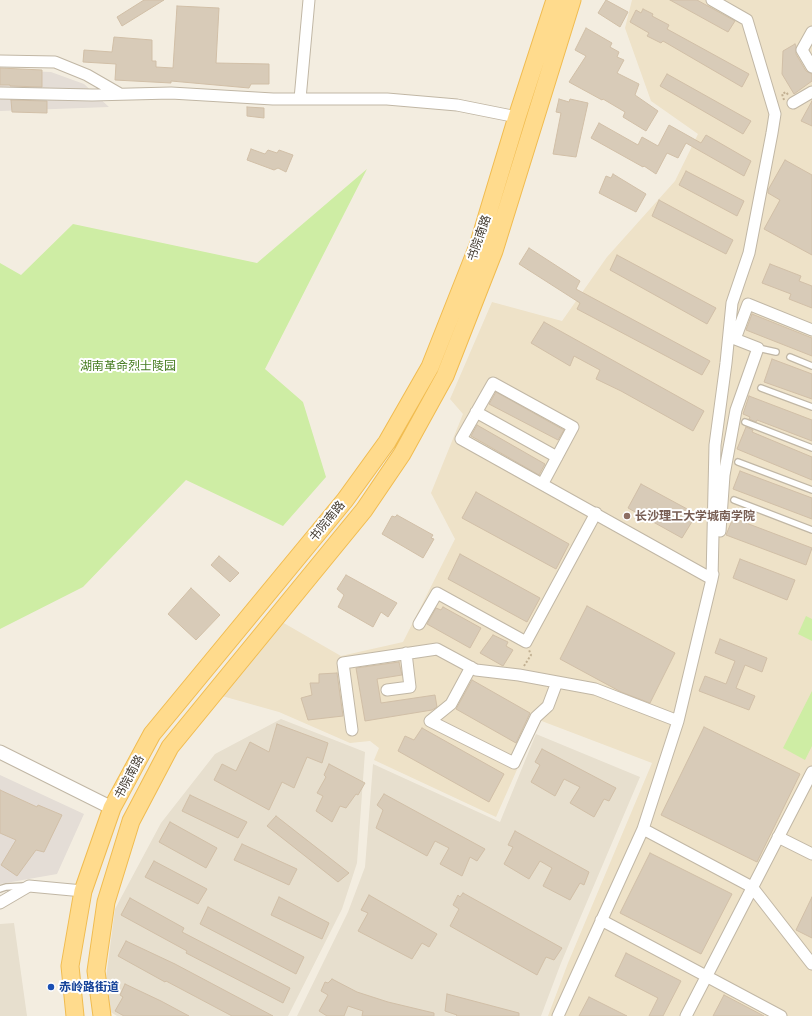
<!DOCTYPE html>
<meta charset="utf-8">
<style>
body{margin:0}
canvas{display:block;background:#f3ede0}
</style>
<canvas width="812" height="1016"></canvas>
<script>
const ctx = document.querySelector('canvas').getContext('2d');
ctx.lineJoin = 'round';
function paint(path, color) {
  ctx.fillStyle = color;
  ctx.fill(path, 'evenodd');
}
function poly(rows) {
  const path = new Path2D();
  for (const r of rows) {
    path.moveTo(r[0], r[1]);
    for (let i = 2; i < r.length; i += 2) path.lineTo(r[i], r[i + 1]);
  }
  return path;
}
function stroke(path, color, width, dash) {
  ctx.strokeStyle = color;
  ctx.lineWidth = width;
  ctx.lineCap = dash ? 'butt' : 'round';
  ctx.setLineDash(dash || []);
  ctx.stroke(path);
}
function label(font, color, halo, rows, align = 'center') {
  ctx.font = font + ' Ubuntu,"Noto Sans SC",sans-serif';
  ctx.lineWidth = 4;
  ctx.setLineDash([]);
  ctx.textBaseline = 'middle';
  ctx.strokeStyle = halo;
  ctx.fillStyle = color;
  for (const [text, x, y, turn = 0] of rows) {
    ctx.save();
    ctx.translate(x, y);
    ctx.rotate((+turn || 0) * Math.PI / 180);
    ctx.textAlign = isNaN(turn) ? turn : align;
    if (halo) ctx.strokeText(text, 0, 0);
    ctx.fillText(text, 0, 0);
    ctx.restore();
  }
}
paint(poly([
 [281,719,365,752,357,863,342,909,288,1016,117,1016,109,1011,106,978,115,909,161,823,215,754],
 [536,734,640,777,561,963,541,1016,297,1016,348,912,365,867,373,764,500,822],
 [14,923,27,1016,0,1016,0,924]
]), '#e7dfce');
paint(poly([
 [0,70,51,72,84,84,109,107,0,111],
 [0,775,84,814,57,874,0,884]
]), '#e4ddd6');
paint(poly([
 [632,0,812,0,812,1016,548,1016,568,963,652,763,539,720,496,817,374,760,379,748,370,741,350,743,279,712,222,696,282,622,341,656,403,642,455,539,431,493,463,414,450,399,492,302,562,321,607,257,675,181,698,134,651,101,625,28]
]), '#eee2c8');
paint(poly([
 [367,169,265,369,303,402,326,477,283,526,186,480,83,587,0,629,0,263,21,275,73,224,257,263],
 [806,616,812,619,812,641,798,634],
 [812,691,812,746,805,760,783,748]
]), '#ceeda4');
const building = poly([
 [144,0,164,0,122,26,117,17,144,0],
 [606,0,628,12,620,27,598,13,606,0],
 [670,0,697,0,735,21,728,32,670,0],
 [177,6,219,8,216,63,269,64,269,84,251,84,249,88,171,81,171,83,115,80,116,64,83,62,84,50,112,52,114,37,152,40,152,61,156,61,156,67,173,68,177,6],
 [643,9,653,14,652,16,669,25,667,29,749,74,742,87,663,41,661,43,647,36,649,33,630,22,636,10,641,13,643,9],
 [586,28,612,43,610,47,619,52,617,57,624,60,617,73,639,84,635,95,658,111,646,131,623,117,625,112,603,99,602,100,569,82,586,56,575,50,586,28],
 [795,44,796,46,796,54,806,71,812,74,812,81,794,94,782,74,783,51,795,44],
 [0,68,42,70,42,87,10,86,10,85,0,85,0,68],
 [667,74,751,121,743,134,660,86,667,74],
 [559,99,569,102,570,99,588,103,576,157,553,154,561,113,556,112,559,99],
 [11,100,47,101,47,113,12,112,11,100],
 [812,101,812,126,801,121,812,101],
 [247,107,264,108,264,118,247,116,247,107],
 [599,123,638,145,642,137,658,146,669,125,701,143,706,135,751,161,744,176,686,143,678,158,667,153,656,174,644,166,643,167,591,138,599,123],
 [251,149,265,154,268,150,277,153,279,150,293,155,286,172,278,168,274,170,247,160,251,149],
 [785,160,812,175,812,255,764,229,780,200,768,193,768,190,785,160],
 [686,171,744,201,737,216,679,185,686,171],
 [613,174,646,194,636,212,599,193,606,176,611,178,613,174],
 [659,200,733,240,726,254,652,216,659,200],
 [529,248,580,281,576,289,710,361,702,375,577,309,580,303,519,264,529,248],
 [617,255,716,308,707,324,610,270,617,255],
 [770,264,801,276,799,281,812,286,812,308,789,299,791,294,762,283,770,264],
 [752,314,812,338,812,356,746,330,752,314],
 [544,322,704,411,693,431,621,391,596,379,600,370,574,356,570,366,531,343,544,322],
 [772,359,812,374,812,399,764,382,772,359],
 [496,392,564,430,558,440,489,404,496,392],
 [749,396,812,420,812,441,757,420,756,422,749,419,750,417,743,414,749,396],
 [477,425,545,464,539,475,471,436,477,425],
 [746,427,753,430,752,432,812,457,812,480,737,449,746,427],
 [740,471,812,498,812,519,733,489,740,471],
 [641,484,689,510,686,516,693,520,682,538,628,508,641,484],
 [476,492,569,544,556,569,462,518,476,492],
 [397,515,433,535,431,538,434,539,423,558,382,534,392,516,395,517,397,515],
 [733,518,812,548,806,565,726,535,733,518],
 [460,554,540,598,527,622,448,579,460,554],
 [219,556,239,573,230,582,211,565,219,556],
 [740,559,795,580,787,600,733,578,740,559],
 [346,575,397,603,388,617,381,612,373,627,338,607,344,595,337,589,346,575],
 [191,588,220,615,196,640,168,614,191,588],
 [587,606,675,653,650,703,621,692,560,659,587,606],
 [443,607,481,628,470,648,427,624,436,608,441,610,443,607],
 [493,635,508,642,506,646,513,650,503,666,480,653,493,635],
 [720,639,767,658,762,672,745,665,736,688,755,696,749,710,699,691,705,676,726,684,735,661,715,653,720,639],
 [399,662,402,675,377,679,381,703,435,695,437,707,432,710,365,721,356,668,399,662],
 [337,673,343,716,308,720,301,698,312,695,310,683,319,683,319,674,337,673],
 [472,680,530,713,516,743,456,709,472,680],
 [277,724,328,743,322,763,307,757,294,788,282,782,269,810,214,780,222,764,236,771,250,742,269,752,277,724],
 [704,727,800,774,757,862,661,815,704,727],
 [422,728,504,774,489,802,398,751,405,736,414,740,422,728],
 [542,749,616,788,609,801,604,799,594,817,570,803,580,787,564,779,555,796,531,782,540,765,535,762,542,749],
 [329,764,365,783,358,795,356,794,346,808,340,806,332,822,316,811,323,796,317,793,326,777,324,775,329,764],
 [0,790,37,807,38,805,62,815,44,852,36,850,17,876,1,865,16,840,0,833,0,790],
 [384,794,485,849,477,861,470,857,462,876,440,864,449,848,435,841,427,856,376,828,383,810,377,805,384,794],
 [190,795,247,822,238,838,182,811,190,795],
 [276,816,349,873,338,882,267,826,276,816],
 [170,822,217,848,206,868,159,842,170,822],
 [515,831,589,872,584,885,580,883,570,900,543,886,552,868,540,861,529,879,504,864,513,847,508,845,515,831],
 [242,844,297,869,289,885,234,860,242,844],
 [650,853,732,894,701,954,620,913,650,853],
 [154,861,207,889,198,904,145,877,154,861],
 [463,893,562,948,554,960,546,957,537,975,450,926,459,909,453,905,458,895,460,897,463,893],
 [369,895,437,934,429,947,422,943,412,959,358,931,368,913,361,910,369,895],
 [279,897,329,923,322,939,271,915,279,897],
 [812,897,812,938,796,930,812,897],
 [130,898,184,928,182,932,290,988,283,1003,186,953,187,951,121,915,130,898],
 [208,907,304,957,296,974,200,924,208,907],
 [126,941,175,964,273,1016,232,1016,166,981,165,982,118,956,126,941],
 [626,953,681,981,663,1016,649,1016,658,998,615,976,626,953],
 [332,979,357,992,388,1002,434,1013,434,1016,362,1016,363,1011,348,1006,344,1016,327,1016,319,1011,328,995,321,991,325,982,328,983,332,979],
 [125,984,161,1001,189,1016,124,1016,115,1011,123,997,120,995,125,984],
 [447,994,519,1013,519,1016,456,1016,457,1015,445,1011,447,994],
 [724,995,764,1016,713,1016,724,995],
 [589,997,627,1016,579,1016,589,997]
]);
paint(building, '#d8cbb8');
stroke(building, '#d1bfa7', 1);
const service = poly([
 [758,348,776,352],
 [790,357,812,366],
 [761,388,812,407],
 [745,422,812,448],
 [738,462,812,490],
 [734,500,812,530],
 [0,889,6,887,24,886]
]);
const minor = poly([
 [812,32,802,50,812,67],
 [0,61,55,62,87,75,120,94],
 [0,93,92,95,171,93,273,99,387,99,457,105,517,117],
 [300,99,309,0],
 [793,103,812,92],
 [476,412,557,457],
 [543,483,573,427,493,383,461,439,712,579,713,574],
 [720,531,724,475,736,410,758,348,735,339,748,304,812,330],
 [419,624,437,593,526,642,596,513],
 [471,667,451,704,430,721,514,763,536,717,548,706,557,682],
 [387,690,410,687,406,653],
 [352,730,343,663,437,649,476,670,519,675,595,689,678,721],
 [643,829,752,887,812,964],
 [778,837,812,854],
 [0,903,29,886,83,891],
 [601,920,781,1016],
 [558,1016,643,829,678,721,712,579,715,445,726,363,732,303,749,253,772,133,775,114,747,20,712,0],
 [686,1016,812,772]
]);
const tertiary = poly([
 [0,752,112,808]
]);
const primary = poly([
 [75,1016,70,966,83,891,112,808,152,734,345,500,387,442,430,367,478,246,517,117,555,0],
 [102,1016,96,971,106,902,131,821,170,747,364,510,402,454,445,376,494,251,572,0]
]);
stroke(service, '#c1b7a5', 8);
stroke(minor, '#c1b7a5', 13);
stroke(tertiary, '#c1b7a5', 15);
stroke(primary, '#f1bc50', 19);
stroke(poly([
 [784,100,782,94,786,92,789,96],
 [524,666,531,655,529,650]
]), '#c2b092', 2, [2, 2]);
stroke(service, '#fff', 5.5);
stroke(minor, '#fff', 11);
stroke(tertiary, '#fff', 13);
stroke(primary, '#ffdb8d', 17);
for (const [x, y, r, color] of [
 [627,516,4,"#8d6e63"],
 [51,987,4,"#1a4fb4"]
]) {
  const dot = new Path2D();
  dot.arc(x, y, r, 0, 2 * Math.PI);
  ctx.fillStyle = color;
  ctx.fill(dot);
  stroke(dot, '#fff', 1.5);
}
label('12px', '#443c31', '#fff', [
 ["书院南路",479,238,-71],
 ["书院南路",327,521,-51],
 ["书院南路",129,777,-62]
]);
label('12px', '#447b1f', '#fff', [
 ["湖南革命烈士陵园",128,366]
]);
label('bold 12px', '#785e54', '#fff', [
 ["长沙理工大学城南学院",635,516]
], 'left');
label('bold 12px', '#164399', '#fff', [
 ["赤岭路街道",59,987]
], 'left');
</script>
